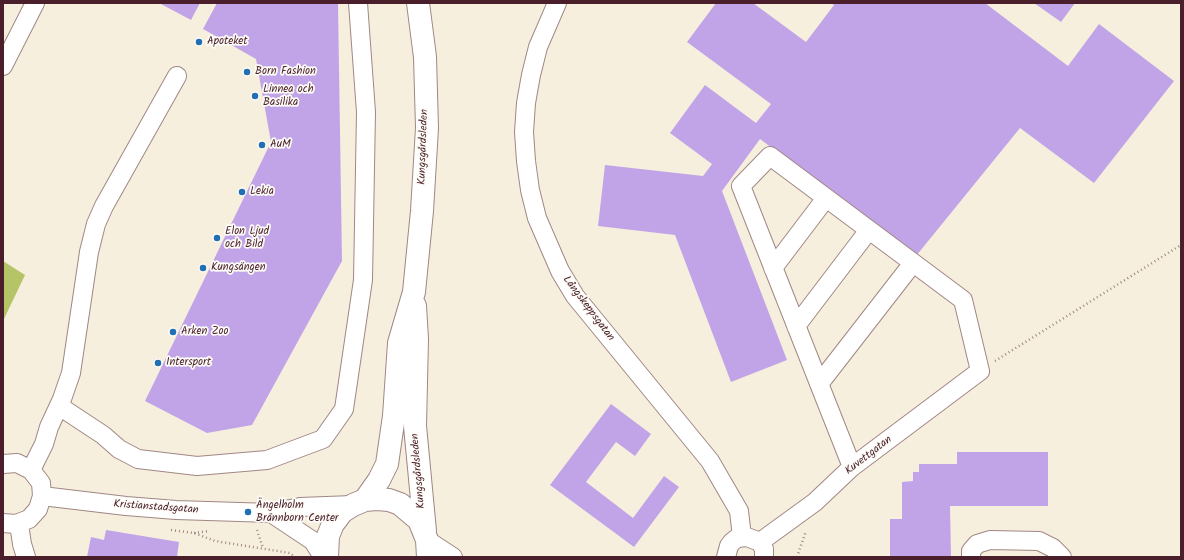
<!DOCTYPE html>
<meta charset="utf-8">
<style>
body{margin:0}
#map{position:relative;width:1184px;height:560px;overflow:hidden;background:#f7efde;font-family:Kalam,sans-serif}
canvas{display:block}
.frame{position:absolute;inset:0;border:4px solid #4a1f2b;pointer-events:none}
</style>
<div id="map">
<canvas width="1184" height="560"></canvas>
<div class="frame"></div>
</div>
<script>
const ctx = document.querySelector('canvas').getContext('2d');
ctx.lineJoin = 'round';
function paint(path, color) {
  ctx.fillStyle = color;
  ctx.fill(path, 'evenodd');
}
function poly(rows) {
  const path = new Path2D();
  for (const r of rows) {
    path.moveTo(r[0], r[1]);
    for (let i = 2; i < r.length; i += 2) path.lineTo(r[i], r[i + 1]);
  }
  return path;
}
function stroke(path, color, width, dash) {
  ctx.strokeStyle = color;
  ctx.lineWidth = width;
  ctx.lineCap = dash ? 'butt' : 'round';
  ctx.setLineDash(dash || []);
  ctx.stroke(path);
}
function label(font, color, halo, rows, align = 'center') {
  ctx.font = font + ' Kalam,sans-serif';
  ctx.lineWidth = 3.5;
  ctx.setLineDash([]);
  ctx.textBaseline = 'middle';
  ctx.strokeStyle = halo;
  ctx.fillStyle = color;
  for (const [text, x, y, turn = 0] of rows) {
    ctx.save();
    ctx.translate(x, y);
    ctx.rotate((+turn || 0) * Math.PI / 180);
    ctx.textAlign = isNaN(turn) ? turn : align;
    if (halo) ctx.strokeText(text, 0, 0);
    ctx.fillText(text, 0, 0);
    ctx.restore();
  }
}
paint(poly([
 [3,261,25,275,3,321]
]), '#b5c466');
paint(poly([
 [159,3,200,3,191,20],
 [217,3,338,3,342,261,252,425,207,433,145,401,271,142,256,59,203,29],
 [716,3,753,3,806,42,834,5,831,3,985,3,1068,66,1099,24,1174,81,1094,183,1020,128,916,256,760,139,722,191,787,360,731,382,675,235,598,226,605,165,703,176,712,164,670,133,705,85,756,123,771,104,687,42],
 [1034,3,1075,3,1061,22],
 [611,404,651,434,635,456,616,442,586,482,633,518,664,476,679,487,634,547,550,485],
 [957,452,1048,452,1048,506,950,506,951,557,890,557,890,519,902,519,902,482,913,481,913,472,919,472,919,464,957,464],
 [106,530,179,542,177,557,87,557,91,537,104,540]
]), '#c1a4e7');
const minor = poly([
 [557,3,538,47,531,75,526,103,524,132,526,161,530,190,537,218,560,271,575,296,710,461,739,511,742,537],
 [3,66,35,3],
 [773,268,826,198],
 [796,326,869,230],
 [819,384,913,263],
 [59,406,103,435,119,449,138,459,197,466,267,460,323,439,344,409,363,280,366,112,358,3],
 [3,464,17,463,31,470,41,483,42,496,38,509,29,519,16,524,3,523],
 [31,470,44,444,49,427,62,399,71,373,89,252,96,224,104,206,177,76],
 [42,496,126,506,176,510,271,513,300,507,353,505],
 [271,513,313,541,323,557],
 [19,524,22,544,26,557],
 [427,540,453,557],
 [760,542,815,502,852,467,980,371,963,300,770,156,741,186,852,467],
 [726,557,729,546,732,542,737,538,747,537,760,542,764,549,764,557],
 [971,557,971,551,977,544,990,540,1039,541,1053,548,1062,557]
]);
const major = poly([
 [415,306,417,339,415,426,425,531],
 [365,500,379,480,387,464,394,416,399,343,414,292,422,211,427,128,425,57,418,3],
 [327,557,328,536,333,524,342,512,353,505,365,500,377,499,389,500,400,504,419,520,427,540,428,557]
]);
stroke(minor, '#a08784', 20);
stroke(major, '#a08784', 24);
stroke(poly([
 [995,361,1181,245],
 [171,530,194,533,215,541,290,553,295,557],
 [257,530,263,548],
 [194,533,209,531],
 [797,557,806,531]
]), '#a08784', 2.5, [1, 3]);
stroke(minor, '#fff', 18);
stroke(major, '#fff', 22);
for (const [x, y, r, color] of [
 [199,42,4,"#1f6fb2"],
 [247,72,4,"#1f6fb2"],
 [255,96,4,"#1f6fb2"],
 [262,145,4,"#1f6fb2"],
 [242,192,4,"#1f6fb2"],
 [217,238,4,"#1f6fb2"],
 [203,268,4,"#1f6fb2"],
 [173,332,4,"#1f6fb2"],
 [158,363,4,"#1f6fb2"],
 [248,512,4,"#1f6fb2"]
]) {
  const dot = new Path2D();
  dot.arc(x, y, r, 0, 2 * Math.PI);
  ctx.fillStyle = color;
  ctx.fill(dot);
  stroke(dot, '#fdfcf7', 1.5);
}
label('11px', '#4a1f2b', '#fdfcf7', [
 ["Apoteket",207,42],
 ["Born Fashion",255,72],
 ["Linnea och",263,90],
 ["Basilika",263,103],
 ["AuM",270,145],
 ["Lekia",250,192],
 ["Elon Ljud",225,232],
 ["och Bild",225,245],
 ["Kungsängen",211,268],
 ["Arken Zoo",181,332],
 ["Intersport",166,363],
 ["Ängelholm",256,506],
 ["Brännborn Center",256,519]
], 'left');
label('11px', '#4a1f2b', '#fdfcf7', [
 ["Kungsgårdsleden",424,147,-88],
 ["Långskeppsgatan",588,309,53],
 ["Kuvettgatan",869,456,-38],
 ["Kungsgårdsleden",419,471,-95],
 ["Kristianstadsgatan",156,508,4]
]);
</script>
